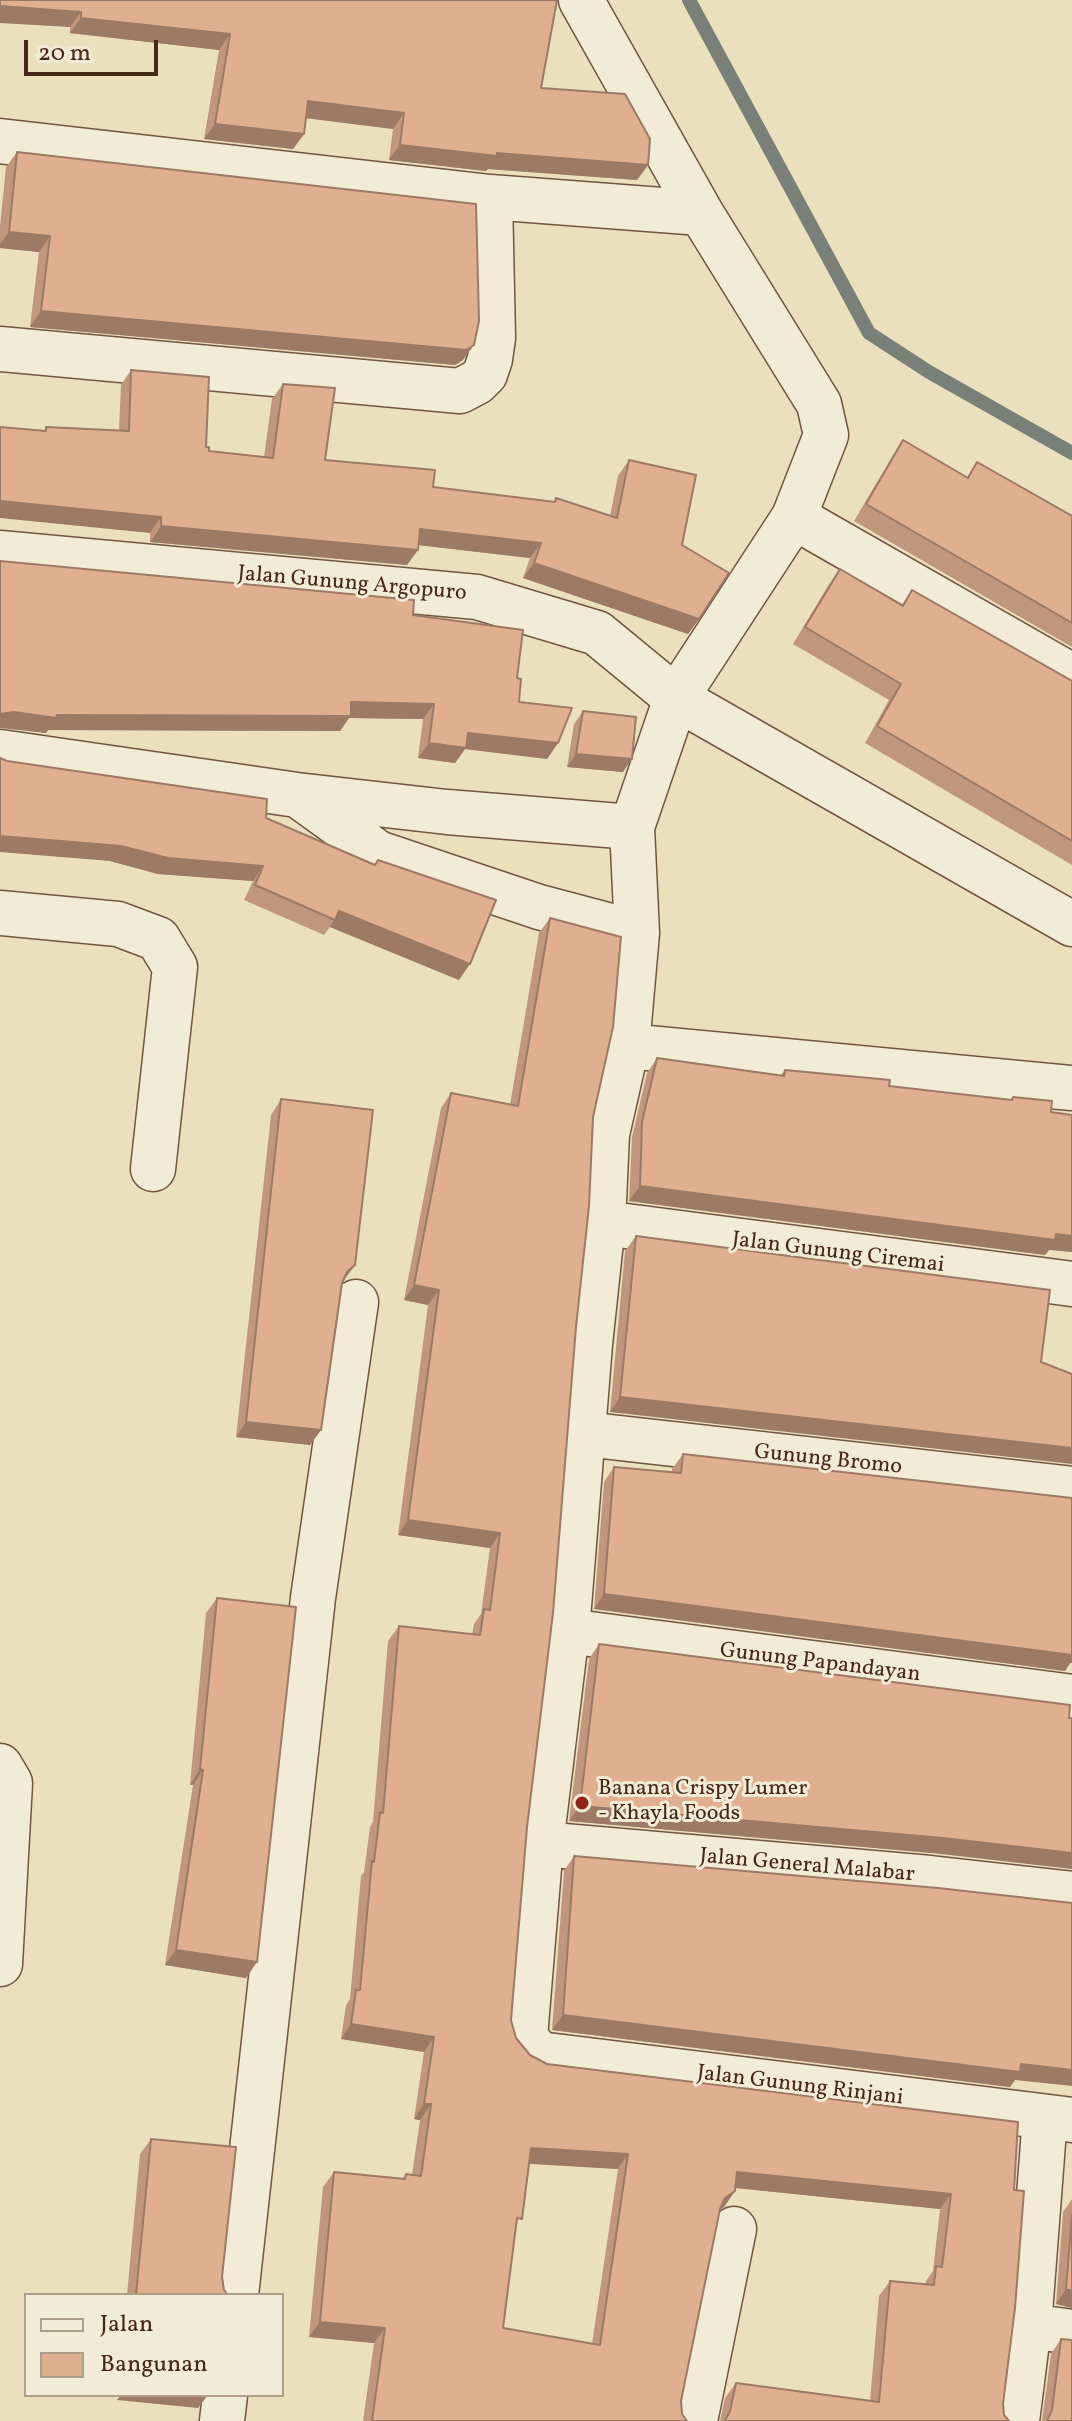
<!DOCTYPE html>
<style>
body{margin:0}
#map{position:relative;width:1072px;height:2421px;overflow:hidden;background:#ebe0be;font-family:Vollkorn,serif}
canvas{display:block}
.legend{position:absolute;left:24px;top:2293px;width:260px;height:104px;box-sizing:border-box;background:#f2ebd5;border:2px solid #ae9d89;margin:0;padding:10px 14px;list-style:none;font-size:24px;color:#472717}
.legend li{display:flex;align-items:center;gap:16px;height:40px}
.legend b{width:40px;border:2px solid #ae9d89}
.scale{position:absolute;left:24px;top:40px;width:134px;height:36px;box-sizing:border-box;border:4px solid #472717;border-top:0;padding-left:10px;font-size:24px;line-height:28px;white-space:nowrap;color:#472717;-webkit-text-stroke:6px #f2ebd5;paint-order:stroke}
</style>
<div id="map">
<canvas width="1072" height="2421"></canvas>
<ul class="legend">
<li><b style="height:10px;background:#f2ebd5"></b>Jalan</li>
<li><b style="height:22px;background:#dfaf90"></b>Bangunan</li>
</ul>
<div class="scale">20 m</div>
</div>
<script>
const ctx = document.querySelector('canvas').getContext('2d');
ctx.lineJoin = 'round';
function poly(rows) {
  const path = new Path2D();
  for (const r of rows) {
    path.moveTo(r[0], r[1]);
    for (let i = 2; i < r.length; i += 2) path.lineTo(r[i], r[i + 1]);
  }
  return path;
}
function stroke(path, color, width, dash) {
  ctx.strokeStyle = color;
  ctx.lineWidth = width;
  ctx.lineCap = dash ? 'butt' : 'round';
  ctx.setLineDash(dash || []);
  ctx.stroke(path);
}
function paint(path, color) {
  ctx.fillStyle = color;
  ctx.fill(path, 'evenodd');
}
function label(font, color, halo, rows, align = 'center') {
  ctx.font = font + ' Vollkorn,serif';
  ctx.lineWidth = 6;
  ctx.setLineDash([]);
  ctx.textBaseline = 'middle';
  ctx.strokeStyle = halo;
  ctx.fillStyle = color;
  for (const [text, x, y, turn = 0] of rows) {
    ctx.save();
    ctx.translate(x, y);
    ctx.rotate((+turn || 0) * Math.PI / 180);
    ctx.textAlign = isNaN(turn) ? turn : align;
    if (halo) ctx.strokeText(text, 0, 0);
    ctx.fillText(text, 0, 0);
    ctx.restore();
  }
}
stroke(poly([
 [689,0,869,333,929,372,1072,453]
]), '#798078', 14);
const minor = poly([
 [581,0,701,213,819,404,826,435,794,517,676,698,632,827,637,933,627,1046,607,1134,603,1223,590,1344,567,1631,541,1844,525,2037,539,2054,1072,2120],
 [0,141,490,197,701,213],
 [0,349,460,391,477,382,485,374,490,359,493,338,490,197],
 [794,517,1072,676],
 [0,553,477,597,597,633,676,698,1072,924],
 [0,752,297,795,447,812,632,827],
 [299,796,378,853,539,907,637,933],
 [0,913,118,924,158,939,175,967,153,1169],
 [627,1046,1072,1088],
 [603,1223,1072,1284],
 [584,1434,1072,1489],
 [567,1631,1072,1697],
 [0,1766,10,1783,0,1964],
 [541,1844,930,1878,1072,1894],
 [236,2295,313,1598,356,1302],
 [1029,2326,1072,2332],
 [222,2421,225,2395],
 [695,2421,734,2229],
 [1017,2421,1029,2326,1045,2117]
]);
stroke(minor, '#705541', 47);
stroke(minor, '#f2ebd5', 44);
paint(poly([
 [0,0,557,0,541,88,648,165,637,180,488,169,486,171,389,160,393,129,306,118,304,134,293,149,204,139,219,50,70,33,70,27],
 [17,152,463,360,455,365,30,327,39,252,0,248,0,226,6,167],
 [131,370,209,451,264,457,272,399,283,384,325,460,433,487,553,502,556,498,610,516,618,476,629,460,682,545,699,619,688,634,523,578,530,558,418,545,418,550,407,565,150,542,150,533,44,431,46,427,119,430,121,385],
 [903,440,967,477,977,462,1072,516,1072,647,854,521,892,457],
 [840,569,901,606,912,590,1072,681,1072,865,865,743,889,700,793,644,828,586],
 [413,615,517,678,519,702,558,743,547,759,465,749,455,763,418,758,423,719,349,718,340,731,48,730,46,733,3,727],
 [583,711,623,772,567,767,574,724],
 [7,761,266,818,374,865,378,860,459,980,330,927,324,935,244,900,253,881,158,874,110,861],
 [550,918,593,1117,576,1327,527,1827,511,2020,516,2038,530,2055,547,2064,1018,2122,1003,2404,1004,2415,1009,2421,720,2421,725,2398,736,2383,870,2401,879,2296,890,2281,925,2285,926,2281,933,2271,940,2209,735,2188,724,2207,720,2209,681,2401,682,2414,687,2421,363,2421,374,2343,309,2337,323,2187,334,2172,402,2179,406,2174,412,2175,420,2120,414,2119,424,2052,341,2039,346,2005,350,1999,361,1876,364,1872,370,1827,373,1822,388,1641,399,1626,472,1635,474,1624,481,1614,490,1548,398,1535,428,1305,404,1300,441,1108,451,1093,510,1105,539,933],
 [529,2164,618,2169,592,2344,503,2328,516,2228],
 [657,1058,781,1075,785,1070,889,1086,1010,1100,1013,1097,1051,1112,1049,1250,1045,1255,629,1201,632,1137,647,1073],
 [281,1099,344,1280,342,1282,321,1430,310,1445,236,1437,271,1115],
 [636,1236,1041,1362,1070,1374,610,1412,625,1251],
 [683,1454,1072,1498,1072,1663,1070,1663,1065,1671,594,1609,604,1482,614,1467,672,1472,672,1469],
 [217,1598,246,1978,165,1965,193,1785,190,1785,206,1613],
 [599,1644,1069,1718,932,1853,569,1821,589,1659],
 [574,1856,1015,2080,1010,2087,552,2030,564,1871],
 [151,2139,222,2277,224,2290,228,2295,127,2295,140,2154],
 [1072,2199,1072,2308,1056,2304,1063,2212],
 [1061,2339,1072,2421,1042,2421,1051,2354]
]), '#c0967c');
paint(poly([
 [0,6,81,12,70,27,0,23],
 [81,18,230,34,219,50,70,33],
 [308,101,404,113,393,129,297,117],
 [215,124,304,134,293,149,204,139],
 [400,145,648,165,637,180,488,169,486,171,389,160],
 [9,232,50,236,39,252,0,248,0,244],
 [41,311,474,345,463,360,455,365,30,327],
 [0,501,161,517,150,533,0,518],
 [161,526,418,550,407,565,150,542],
 [420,529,541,543,530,558,409,544],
 [534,563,699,619,688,634,523,578],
 [351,702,434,704,423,719,349,718,340,731,48,730,46,733,0,728,0,714,14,712,57,715],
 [468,733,558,743,547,759,465,749,455,763,418,758,429,743],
 [576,754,632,759,623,772,567,767],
 [0,836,121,846,263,866,253,881,158,874,110,861,0,852],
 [339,911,470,964,459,980,330,927],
 [640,1186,1072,1236,1072,1252,1049,1250,1045,1255,629,1201],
 [355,1265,344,1280,336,1287,347,1272],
 [414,1285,439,1290,428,1305,404,1300],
 [620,1397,1072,1448,1072,1464,610,1412],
 [246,1422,321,1430,310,1445,236,1437],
 [408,1520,500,1533,490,1548,398,1535],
 [604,1594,1072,1654,1072,1663,1070,1663,1065,1671,594,1609],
 [200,1769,203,1770,193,1785,190,1785],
 [580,1806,943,1838,1072,1853,1072,1869,932,1853,569,1821],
 [176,1950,257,1962,246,1978,165,1965],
 [563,2015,1072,2070,1072,2086,1015,2080,1010,2087,552,2030],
 [351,2024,434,2037,424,2052,341,2039],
 [424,2104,431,2104,420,2120,414,2119],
 [531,2148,628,2154,618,2169,521,2163],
 [737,2172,951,2194,940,2209,727,2187],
 [735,2191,724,2207,715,2213,725,2198],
 [1066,2289,1072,2291,1072,2308,1056,2304],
 [320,2322,385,2328,374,2343,309,2337],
 [121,2395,208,2395,198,2408,117,2400]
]), '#9c7a65');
const building = poly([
 [0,0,557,0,541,88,625,94,650,139,648,165,497,153,497,156,400,145,404,113,308,101,304,134,215,124,230,34,81,18,81,12,0,6,0,0],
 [17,152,476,204,479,321,474,345,466,350,41,311,50,236,9,232,17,152],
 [131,370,209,377,206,447,209,447,209,451,273,458,283,384,335,388,325,460,435,470,433,487,555,502,556,498,617,518,629,460,696,475,682,545,729,573,699,619,534,563,541,543,420,529,418,550,161,526,161,517,0,501,0,427,46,431,46,427,129,431,131,370],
 [903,440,968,478,977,462,1072,516,1072,623,866,504,903,440],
 [0,561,414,600,413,615,523,630,517,678,521,679,519,702,572,708,558,743,468,733,466,748,429,743,434,704,351,702,351,716,57,715,56,718,14,712,0,714,0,561],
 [840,569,903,606,912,590,1072,681,1072,841,877,726,901,684,805,627,840,569],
 [583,711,636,717,632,759,576,754,583,711],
 [0,758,7,761,267,799,266,818,375,865,378,860,496,900,470,964,339,911,335,920,255,885,263,866,168,858,121,846,0,836,0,758],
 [550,918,621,937,613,1027,593,1117,589,1206,576,1327,553,1613,527,1827,511,2020,516,2038,530,2055,547,2064,1018,2122,1014,2190,1024,2191,1015,2308,1003,2404,1004,2415,1009,2421,725,2421,730,2411,736,2383,879,2402,890,2281,934,2285,936,2266,942,2267,951,2194,737,2172,735,2191,725,2198,720,2209,681,2401,682,2414,687,2421,372,2421,385,2328,320,2322,334,2172,405,2179,406,2174,421,2176,431,2104,424,2104,434,2037,351,2024,356,1990,360,1990,372,1861,374,1862,380,1812,383,1813,399,1626,480,1635,484,1609,490,1610,500,1533,408,1520,439,1290,414,1285,451,1093,518,1106,550,918],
 [531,2148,628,2154,600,2345,503,2328,517,2218,522,2219,531,2148],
 [657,1058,784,1076,785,1070,890,1080,889,1086,1012,1100,1013,1097,1052,1101,1051,1112,1072,1115,1072,1236,1056,1234,1055,1240,640,1186,642,1122,657,1058],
 [281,1099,373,1110,355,1265,347,1272,342,1283,321,1430,246,1422,281,1099],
 [636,1236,1050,1290,1041,1362,1072,1374,1072,1448,620,1397,636,1236],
 [683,1454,1072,1498,1072,1655,604,1594,614,1467,681,1473,683,1454],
 [217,1598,296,1607,257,1962,176,1950,203,1770,200,1769,217,1598],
 [599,1644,1070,1705,1069,1718,1072,1718,1072,1853,943,1838,580,1806,599,1644],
 [574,1856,938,1888,1072,1903,1072,2070,1021,2064,1020,2072,563,2015,574,1856],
 [151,2139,236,2147,222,2277,224,2290,228,2295,136,2295,151,2139],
 [1072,2215,1072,2291,1066,2289,1072,2215],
 [1061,2339,1072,2340,1072,2421,1047,2421,1052,2410,1061,2339]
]);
paint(building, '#dfaf90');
stroke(building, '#9c7a65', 2);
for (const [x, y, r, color] of [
 [582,1803,8,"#8f2418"]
]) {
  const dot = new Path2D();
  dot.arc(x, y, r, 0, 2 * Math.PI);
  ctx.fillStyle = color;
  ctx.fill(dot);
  stroke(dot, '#f2ebd5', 3);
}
label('22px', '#472717', '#f2ebd5', [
 ["Jalan Gunung Argopuro",352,585,5],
 ["Jalan Gunung Ciremai",838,1254,7],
 ["Gunung Bromo",828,1461,6],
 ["Gunung Papandayan",820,1664,7],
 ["Jalan General Malabar",807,1867,5],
 ["Jalan Gunung Rinjani",800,2087,7]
]);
label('22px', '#472717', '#f2ebd5', [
 ["Banana Crispy Lumer",598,1790],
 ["- Khayla Foods",598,1815]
], 'left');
</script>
